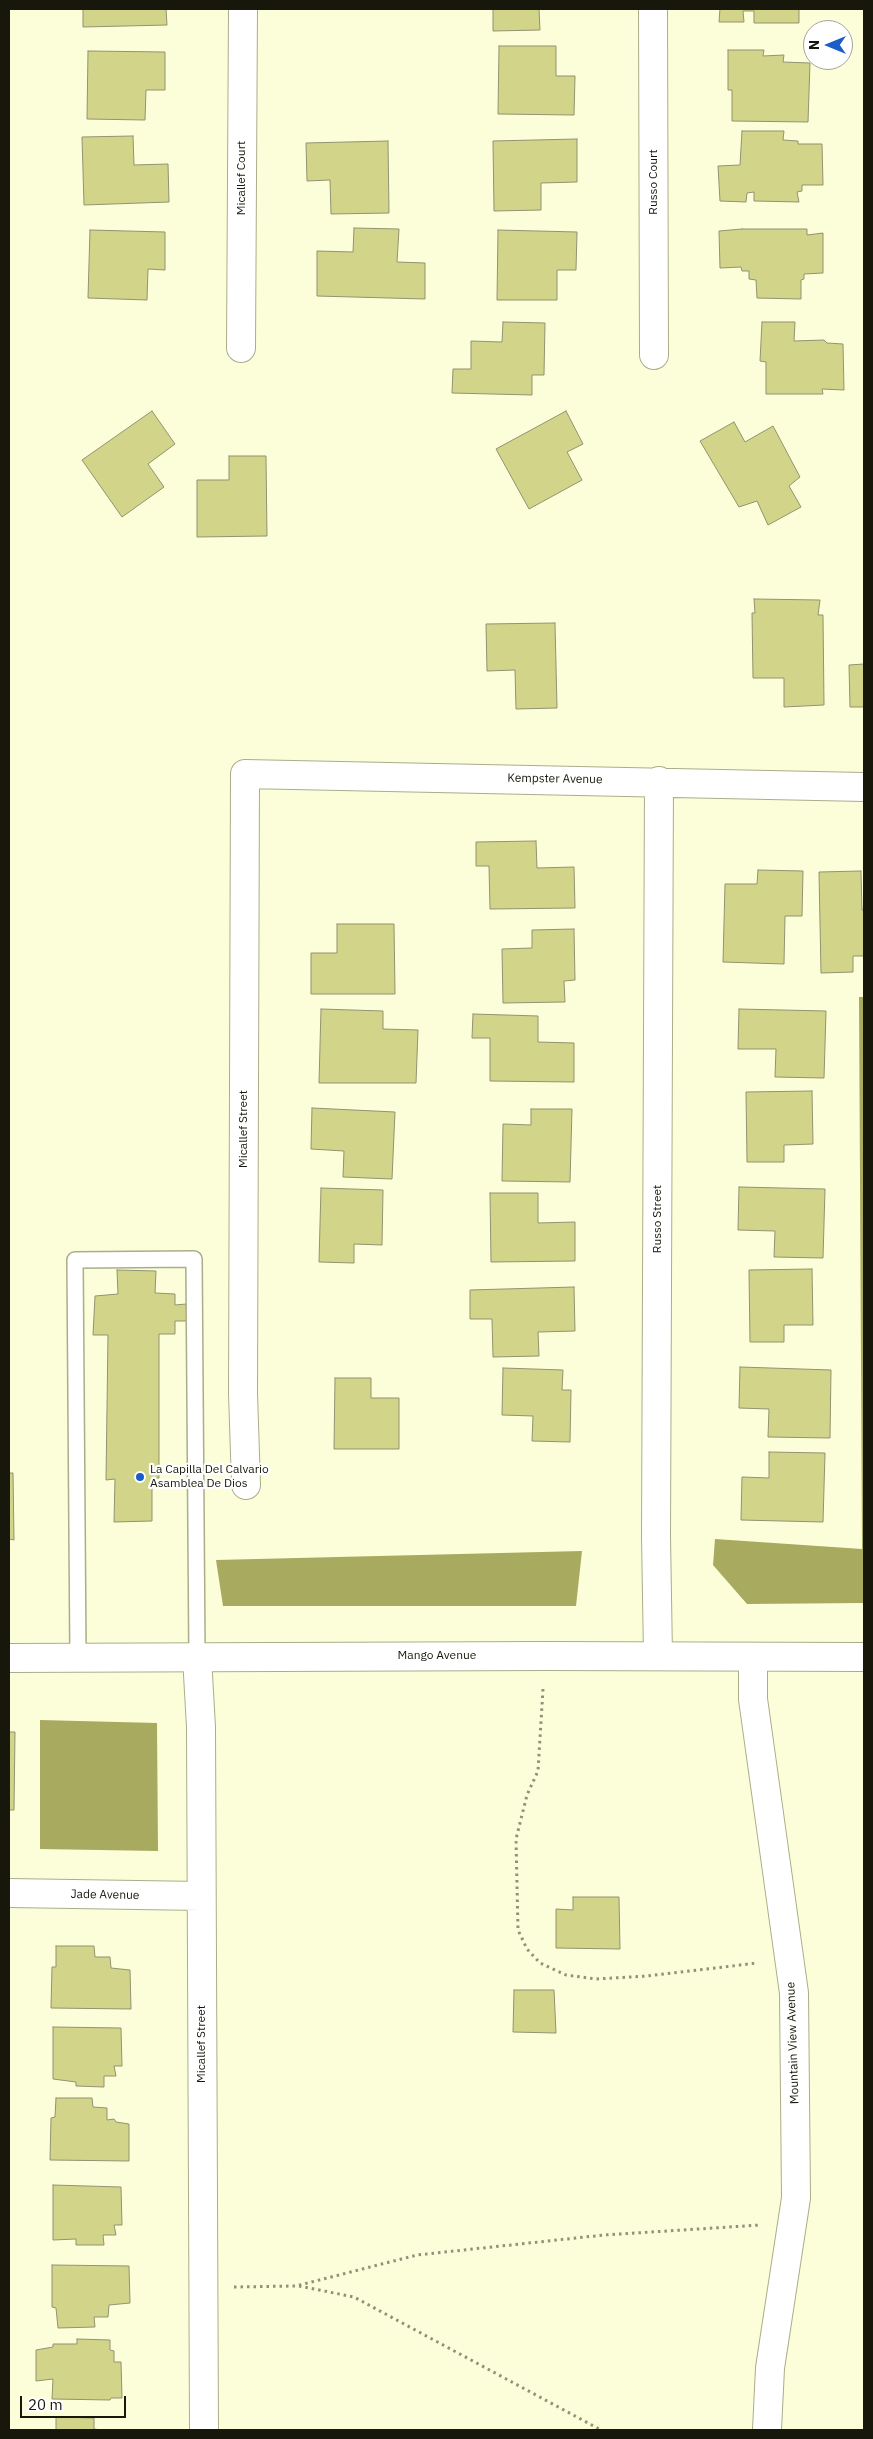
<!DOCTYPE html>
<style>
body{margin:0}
#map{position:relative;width:873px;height:2439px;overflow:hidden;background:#fcfed9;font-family:"IBM Plex Sans",sans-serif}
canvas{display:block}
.frame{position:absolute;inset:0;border:10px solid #17180b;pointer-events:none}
.north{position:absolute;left:803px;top:20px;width:50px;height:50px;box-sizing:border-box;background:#fff;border:1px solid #a2a39d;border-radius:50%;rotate:270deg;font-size:14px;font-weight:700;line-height:20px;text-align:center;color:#17180b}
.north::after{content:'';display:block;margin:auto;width:18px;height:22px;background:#1c5dc9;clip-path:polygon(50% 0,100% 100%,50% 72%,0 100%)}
.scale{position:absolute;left:20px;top:2396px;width:106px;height:22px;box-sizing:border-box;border:2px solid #17180b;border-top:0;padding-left:6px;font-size:15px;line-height:18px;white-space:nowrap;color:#17180b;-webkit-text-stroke:4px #fff;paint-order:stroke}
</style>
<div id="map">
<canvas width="873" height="2439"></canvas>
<div class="frame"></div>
<div class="north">N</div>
<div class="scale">20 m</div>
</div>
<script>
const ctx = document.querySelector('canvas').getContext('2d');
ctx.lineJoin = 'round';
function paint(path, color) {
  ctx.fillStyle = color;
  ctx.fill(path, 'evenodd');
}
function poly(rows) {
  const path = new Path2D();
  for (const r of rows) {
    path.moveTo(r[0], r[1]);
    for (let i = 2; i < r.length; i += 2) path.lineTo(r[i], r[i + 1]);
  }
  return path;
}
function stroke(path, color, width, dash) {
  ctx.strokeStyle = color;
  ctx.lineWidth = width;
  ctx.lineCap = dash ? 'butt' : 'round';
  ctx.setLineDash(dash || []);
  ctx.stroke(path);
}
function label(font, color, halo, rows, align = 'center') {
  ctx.font = font + ' "IBM Plex Sans",sans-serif';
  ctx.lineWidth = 4.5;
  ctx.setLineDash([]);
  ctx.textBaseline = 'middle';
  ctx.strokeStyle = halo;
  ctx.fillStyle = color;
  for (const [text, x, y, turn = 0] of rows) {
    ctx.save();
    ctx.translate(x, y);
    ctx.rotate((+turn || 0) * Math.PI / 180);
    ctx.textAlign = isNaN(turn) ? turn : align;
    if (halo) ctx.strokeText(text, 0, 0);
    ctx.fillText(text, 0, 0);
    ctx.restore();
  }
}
paint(poly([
 [859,997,864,997,864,1603,747,1604,713,1565,715,1539,862,1549],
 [582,1551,576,1606,223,1606,216,1560],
 [40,1720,157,1723,158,1851,40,1849]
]), '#a7aa5f');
const building = poly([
 [83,9,166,9,167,25,83,27,83,9],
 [493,9,539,9,540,30,493,31,493,9],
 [720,9,799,9,799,23,754,23,754,11,743,11,744,22,719,22,720,9],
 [499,46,556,46,556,76,575,76,574,115,498,114,499,46],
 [728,50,764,50,763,56,784,55,783,62,810,63,808,122,732,121,732,90,728,90,728,50],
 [88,51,165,52,165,90,146,90,145,120,87,119,88,51],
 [742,131,784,131,783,140,798,141,798,144,822,144,823,185,802,185,802,191,797,192,799,202,754,201,754,192,747,193,746,202,720,201,718,166,740,165,742,131],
 [133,136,134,165,168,164,169,202,84,205,82,137,133,136],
 [577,139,577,182,541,183,541,210,494,211,493,141,577,139],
 [388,141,389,213,331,214,330,180,307,181,306,143,388,141],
 [354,228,399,229,397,262,425,263,425,299,317,296,317,251,353,252,354,228],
 [742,229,807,229,807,235,823,233,823,273,804,274,804,279,801,280,801,299,757,298,756,280,749,279,749,271,742,271,741,267,720,268,719,231,742,229],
 [90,230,165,232,165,270,148,269,147,300,88,298,90,230],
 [498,230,577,232,576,270,557,270,557,300,497,300,498,230],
 [503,322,545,323,544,375,532,375,532,395,452,393,453,369,471,369,471,341,502,342,503,322],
 [762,322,795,322,794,341,824,340,827,343,843,344,844,390,822,389,823,394,766,394,766,362,760,361,762,322],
 [152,411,175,444,148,464,164,487,122,517,82,460,152,411],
 [566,411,583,444,567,452,582,480,529,509,496,449,566,411],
 [734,422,745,442,773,426,800,477,789,486,801,507,768,525,757,501,739,507,700,441,734,422],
 [229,456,266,456,267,536,197,537,197,480,229,480,229,456],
 [754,599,820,600,818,615,823,615,824,705,784,707,784,678,753,678,752,613,755,613,754,599],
 [555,623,557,708,516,709,515,670,487,671,486,624,555,623],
 [864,664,864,707,850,707,849,665,864,664],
 [536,841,537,868,574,867,575,908,490,909,489,866,476,866,476,842,536,841],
 [758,870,803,871,802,916,785,916,784,964,723,962,725,884,757,884,758,870],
 [861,871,862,910,864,910,864,956,853,956,853,972,821,973,819,872,861,871],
 [337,924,394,924,395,994,311,994,311,953,337,953,337,924],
 [574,929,575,980,564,981,565,1002,503,1003,502,949,532,948,532,930,574,929],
 [321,1009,383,1011,383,1029,418,1030,416,1083,319,1083,321,1009],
 [739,1009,826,1011,824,1078,775,1077,776,1049,738,1049,739,1009],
 [473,1014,538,1016,538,1042,574,1043,574,1082,490,1081,490,1038,472,1038,473,1014],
 [812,1091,813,1144,784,1145,784,1162,747,1162,746,1092,812,1091],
 [312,1108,395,1112,392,1179,343,1177,344,1151,311,1149,312,1108],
 [531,1109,572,1109,570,1182,502,1181,503,1124,531,1125,531,1109],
 [739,1187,825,1189,823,1258,774,1257,775,1231,738,1230,739,1187],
 [321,1188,383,1190,382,1245,354,1244,354,1263,319,1262,321,1188],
 [490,1193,538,1193,538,1223,575,1222,575,1261,491,1262,490,1193],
 [812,1269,813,1325,784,1325,784,1342,750,1342,749,1270,812,1269],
 [117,1270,156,1271,155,1293,175,1294,175,1305,186,1304,187,1321,175,1321,175,1334,159,1334,159,1478,152,1478,152,1521,114,1522,115,1479,106,1480,108,1335,93,1335,95,1296,118,1294,117,1270],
 [574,1287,575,1331,538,1332,539,1356,493,1357,492,1319,470,1319,470,1290,574,1287],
 [740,1367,831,1370,830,1438,768,1437,769,1409,739,1408,740,1367],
 [503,1368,563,1370,562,1390,571,1390,570,1442,532,1441,533,1416,502,1415,503,1368],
 [335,1378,371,1378,371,1398,399,1398,399,1449,334,1449,335,1378],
 [769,1452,825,1453,823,1522,741,1520,742,1477,769,1478,769,1452],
 [9,1473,13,1473,14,1540,9,1539,9,1473],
 [9,1732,15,1732,14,1810,9,1810,9,1732],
 [573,1897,619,1897,620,1949,556,1948,556,1909,573,1910,573,1897],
 [56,1946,94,1946,95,1957,110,1957,111,1968,130,1970,131,2009,51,2008,52,1967,56,1967,56,1946],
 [514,1990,554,1990,556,2033,513,2032,514,1990],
 [53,2027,121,2028,122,2066,114,2066,116,2076,104,2076,104,2087,76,2086,76,2082,53,2079,53,2027],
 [56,2098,92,2098,93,2107,107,2108,107,2120,114,2119,116,2122,129,2124,129,2161,50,2160,51,2118,55,2117,56,2098],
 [53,2185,121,2187,122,2225,114,2225,116,2235,103,2235,104,2245,76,2245,76,2239,53,2240,53,2185],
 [52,2265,129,2266,130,2303,109,2305,108,2317,94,2317,95,2327,58,2328,56,2308,52,2307,52,2265],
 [77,2339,110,2340,110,2350,114,2351,114,2362,121,2362,122,2398,111,2398,110,2400,52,2399,53,2379,36,2381,36,2350,53,2347,53,2344,77,2344,77,2339],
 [56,2417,94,2418,94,2429,102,2430,56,2430,56,2417]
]);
paint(building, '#d2d589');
stroke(building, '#919371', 1);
const service = poly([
 [78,1658,75,1260,194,1259,197,1657]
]);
const minor = poly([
 [653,9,654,355],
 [241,348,243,9],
 [246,1485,243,1393,245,774,864,787],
 [658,1656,656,1536,659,781],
 [197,1657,201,1727,204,2430],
 [753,1657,753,1699,794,1993,796,2198,770,2368,767,2430],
 [9,1893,201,1896]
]);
const tertiary = poly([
 [9,1658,545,1656,864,1657]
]);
stroke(service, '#abad8a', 18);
stroke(minor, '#abad8a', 30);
stroke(tertiary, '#abad8a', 30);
stroke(poly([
 [543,1689,538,1771,527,1795,516,1839,518,1930,527,1949,540,1963,566,1975,596,1979,647,1976,757,1963],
 [299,2286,354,2297,601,2430],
 [234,2287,296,2286,417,2255,604,2235,760,2225]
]), '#909278', 3, [2.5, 4]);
stroke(service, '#fff', 15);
stroke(minor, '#fff', 28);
stroke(tertiary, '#fff', 28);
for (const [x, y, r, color] of [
 [140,1477,5,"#1c5dc9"]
]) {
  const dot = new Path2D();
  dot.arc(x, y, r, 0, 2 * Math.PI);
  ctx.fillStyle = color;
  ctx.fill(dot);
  stroke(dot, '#fff', 2);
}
label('12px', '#17180b', '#fff', [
 ["Micallef Court",242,178,-90],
 ["Russo Court",654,182,-90],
 ["Kempster Avenue",555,779,1],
 ["Micallef Street",244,1129,-90],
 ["Russo Street",658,1219,-90],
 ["Mango Avenue",437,1656],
 ["Jade Avenue",105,1895,1],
 ["Mountain View Avenue",793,2043,-92],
 ["Micallef Street",202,2044,-90]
]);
label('12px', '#17180b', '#fff', [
 ["La Capilla Del Calvario",150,1470],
 ["Asamblea De Dios",150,1484]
], 'left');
</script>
